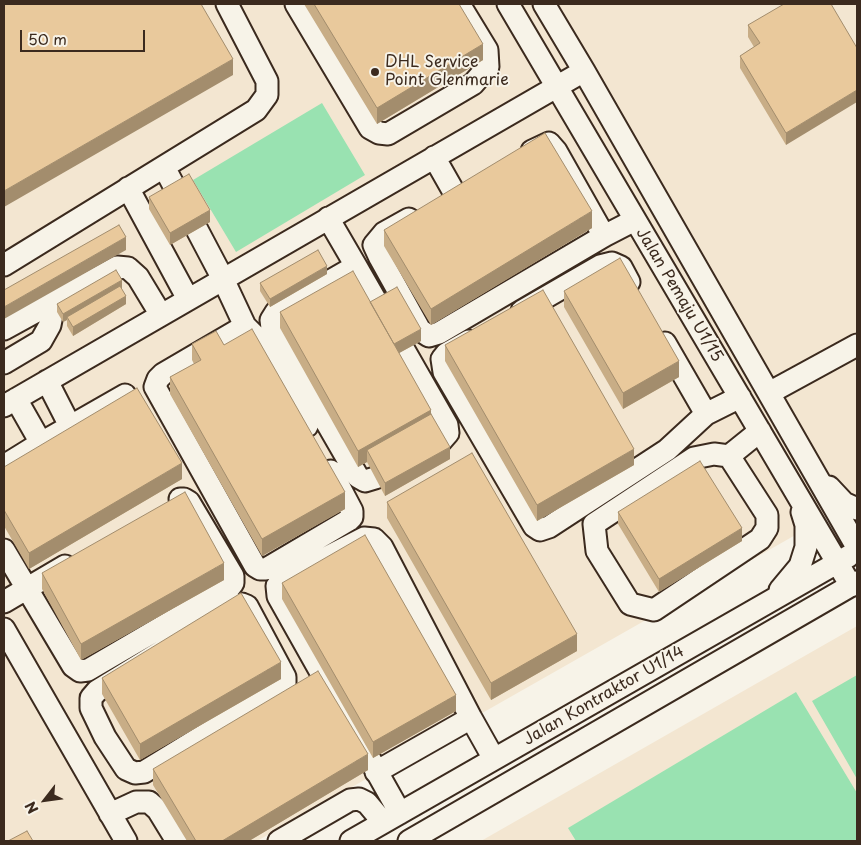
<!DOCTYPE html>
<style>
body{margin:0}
#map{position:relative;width:861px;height:845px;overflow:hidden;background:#f7f3e8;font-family:"Playpen Sans",sans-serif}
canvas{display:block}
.frame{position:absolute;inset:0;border:5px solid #3b2a1e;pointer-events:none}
.north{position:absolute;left:20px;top:775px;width:50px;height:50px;-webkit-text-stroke:4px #f7f3e8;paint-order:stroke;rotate:240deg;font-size:14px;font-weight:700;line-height:20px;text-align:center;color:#3b2a1e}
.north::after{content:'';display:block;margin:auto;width:18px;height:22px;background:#3b2a1e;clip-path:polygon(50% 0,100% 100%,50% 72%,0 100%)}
.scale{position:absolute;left:20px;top:30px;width:125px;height:22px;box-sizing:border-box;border:2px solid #3b2a1e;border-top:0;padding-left:6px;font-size:15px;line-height:18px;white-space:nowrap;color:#3b2a1e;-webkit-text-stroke:4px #f7f3e8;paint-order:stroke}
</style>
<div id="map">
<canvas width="861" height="845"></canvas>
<div class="frame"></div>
<div class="north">N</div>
<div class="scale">50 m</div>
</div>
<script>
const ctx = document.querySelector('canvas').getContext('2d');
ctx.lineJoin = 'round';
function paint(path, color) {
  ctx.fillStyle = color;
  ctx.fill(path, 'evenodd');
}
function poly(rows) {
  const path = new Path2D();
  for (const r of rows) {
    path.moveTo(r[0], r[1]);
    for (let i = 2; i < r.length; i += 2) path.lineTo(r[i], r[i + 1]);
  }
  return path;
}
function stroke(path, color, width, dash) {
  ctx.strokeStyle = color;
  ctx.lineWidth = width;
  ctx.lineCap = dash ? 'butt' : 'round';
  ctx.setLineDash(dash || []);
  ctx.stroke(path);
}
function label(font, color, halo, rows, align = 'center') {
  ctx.font = font + ' "Playpen Sans",sans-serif';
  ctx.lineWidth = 4;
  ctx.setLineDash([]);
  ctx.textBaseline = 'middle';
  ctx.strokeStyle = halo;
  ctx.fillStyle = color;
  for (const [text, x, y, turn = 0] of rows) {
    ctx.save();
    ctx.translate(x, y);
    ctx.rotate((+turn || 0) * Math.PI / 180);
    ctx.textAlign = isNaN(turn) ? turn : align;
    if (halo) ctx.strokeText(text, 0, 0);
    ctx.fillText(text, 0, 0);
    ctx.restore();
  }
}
paint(poly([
 [4,4,857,4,857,500,257,841,4,841],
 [857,626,857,841,481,841]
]), '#f3e6d1');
paint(poly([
 [322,103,365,175,236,252,193,180],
 [857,675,857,779,812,701],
 [796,692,857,793,857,841,576,841,568,828]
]), '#99e2b1');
const minor = poly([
 [296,4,370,128,379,133,388,134,473,84,488,67,487,50,459,4],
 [508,4,851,586],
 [544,4,584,71,857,547],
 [532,151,549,143,556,151,604,236],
 [434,157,455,194],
 [164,167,223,279,245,326,262,343,307,426],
 [128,188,188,299],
 [328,218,356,266,447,425,448,433,441,441,375,478,365,481,358,477,272,328,271,320,276,312,356,266],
 [409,219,384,233,374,245,380,258,420,330,429,336,439,333,604,236,635,220],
 [4,265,256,110,267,95,267,81,227,4],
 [522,311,600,266,612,263,621,267,629,282],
 [245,326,163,374,158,379,155,387,255,566,260,569,266,569,349,520,352,517,352,511,331,471],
 [4,329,117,267,128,268,138,277,161,315],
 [469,341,446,354,442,359,444,372,534,526,540,530,549,527,667,450,706,414,740,397],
 [665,343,706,414],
 [4,363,41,341,50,325,55,300],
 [47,381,70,426],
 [769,393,857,345],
 [16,399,41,443],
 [4,406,584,71],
 [729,456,767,515,767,528,760,539,654,610,630,604,597,551,594,524,694,458,714,454,729,456,760,431],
 [4,466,41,443,125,395],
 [829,487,844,503,857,509],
 [4,550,73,666,80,671,88,670,230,587,233,583,233,576,189,502,184,499,180,499],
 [780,590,800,566,806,547,806,525,802,512],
 [4,602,65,566],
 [242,604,247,606,285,677,285,684,281,688,144,772,135,773,126,769,105,737,91,708,91,698,97,691,237,605,242,604],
 [4,629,126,841],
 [376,772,471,718],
 [400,813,278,596,277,586,283,580,364,538,374,539,382,547,471,718,494,759],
 [110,814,136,802,149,802,158,810,177,841],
 [279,841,350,800,359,799,367,803,383,822],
 [351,841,849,556],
 [409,841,857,582]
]);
stroke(minor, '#3b2a1e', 25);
stroke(minor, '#f7f3e8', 21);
paint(poly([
 [304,4,459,4,483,60,377,124],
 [831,4,786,145,740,68,740,56,754,47,748,37,748,25],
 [149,197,210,222,170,245,149,209],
 [592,228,431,325,384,246,384,230],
 [327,274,270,307,260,291,260,283],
 [122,289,126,304,73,336,67,326,67,320,63,322,57,312,57,304],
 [564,291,679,377,623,409,564,307],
 [370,302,421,341,399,353,431,414,450,459,385,496,367,462,358,467,280,328,280,312],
 [192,344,224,345,345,509,262,556,170,394,170,377,194,364,192,360],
 [445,345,634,465,537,521,445,361],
 [4,467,182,479,29,569,4,526],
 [387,502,577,651,491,700,387,518],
 [618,512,742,541,659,592,618,524],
 [42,573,224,580,81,660,42,589],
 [282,583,456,711,373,758,282,599],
 [102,678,281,679,140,760,102,694],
 [153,769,368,770,249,841,187,841,153,785]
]), '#c8ad86');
paint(poly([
 [483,44,483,60,377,124,377,108],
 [233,59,233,75,4,207,4,191],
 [857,90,857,102,786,145,786,133],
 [210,210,210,222,170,245,170,233],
 [592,211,592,228,431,325,431,309],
 [126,237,126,250,4,319,4,307],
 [327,266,327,274,270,307,270,299],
 [122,280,122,289,67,317,67,320,63,322,63,314],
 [126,296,126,304,73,336,73,327],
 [421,329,421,341,392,357,392,345],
 [679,361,679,377,623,409,623,393],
 [431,410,431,426,367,450,367,462,358,467,358,451],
 [450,447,450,459,385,496,385,483],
 [634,449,634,465,537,521,537,505],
 [182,463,182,479,29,569,29,553],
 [345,492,345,509,262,556,262,539],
 [742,528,742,541,659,592,659,579],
 [224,563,224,580,81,660,81,644],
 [577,634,577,651,491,700,491,683],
 [281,662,281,679,140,760,140,744],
 [456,695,456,711,373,758,373,742],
 [368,754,368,770,249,841,222,841]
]), '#a38d6d');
const building = poly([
 [4,4,201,4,233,59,4,191,4,4],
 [314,4,459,4,483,44,377,108,314,4],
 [784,4,831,4,857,48,857,90,786,133,740,56,760,43,748,25,784,4],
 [545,133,592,211,431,309,384,230,545,133],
 [189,174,210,210,170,233,149,197,189,174],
 [119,225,126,237,4,307,4,290,119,225],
 [318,250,327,266,270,299,260,283,318,250],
 [620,258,679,361,623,393,564,291,620,258],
 [116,270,122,280,63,314,57,304,116,270],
 [353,271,431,410,358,451,280,312,353,271],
 [120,286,126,296,73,327,67,317,120,286],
 [397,287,421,329,394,344,370,302,397,287],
 [543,290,634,449,537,505,445,345,543,290],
 [252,329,345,492,262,539,170,377,201,360,192,344,216,331,224,345,252,329],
 [137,388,182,463,29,553,4,510,4,467,137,388],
 [431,414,450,447,385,483,367,450,431,414],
 [472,453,577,634,491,683,387,502,472,453],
 [700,461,742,528,659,579,618,512,700,461],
 [185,492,224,563,81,644,42,573,185,492],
 [365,535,456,695,373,742,282,583,365,535],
 [241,593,281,662,140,744,102,678,241,593],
 [318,671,368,754,222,841,196,841,153,769,318,671],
 [27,831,33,841,8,841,27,831]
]);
paint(building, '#e9c99c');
stroke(building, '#a38d6d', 1);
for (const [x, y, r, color] of [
 [375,72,5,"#3b2a1e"]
]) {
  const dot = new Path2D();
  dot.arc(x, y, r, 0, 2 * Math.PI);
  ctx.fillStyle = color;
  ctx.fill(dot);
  stroke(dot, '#f7f3e8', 2);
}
label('16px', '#3b2a1e', '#f7f3e8', [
 ["DHL Service",385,63],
 ["Point Glenmarie",385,81]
], 'left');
label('16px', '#3b2a1e', '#f7f3e8', [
 ["Jalan Pemaju U1/15",679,295,59],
 ["Jalan Kontraktor U1/14",604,696,-30]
]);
</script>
